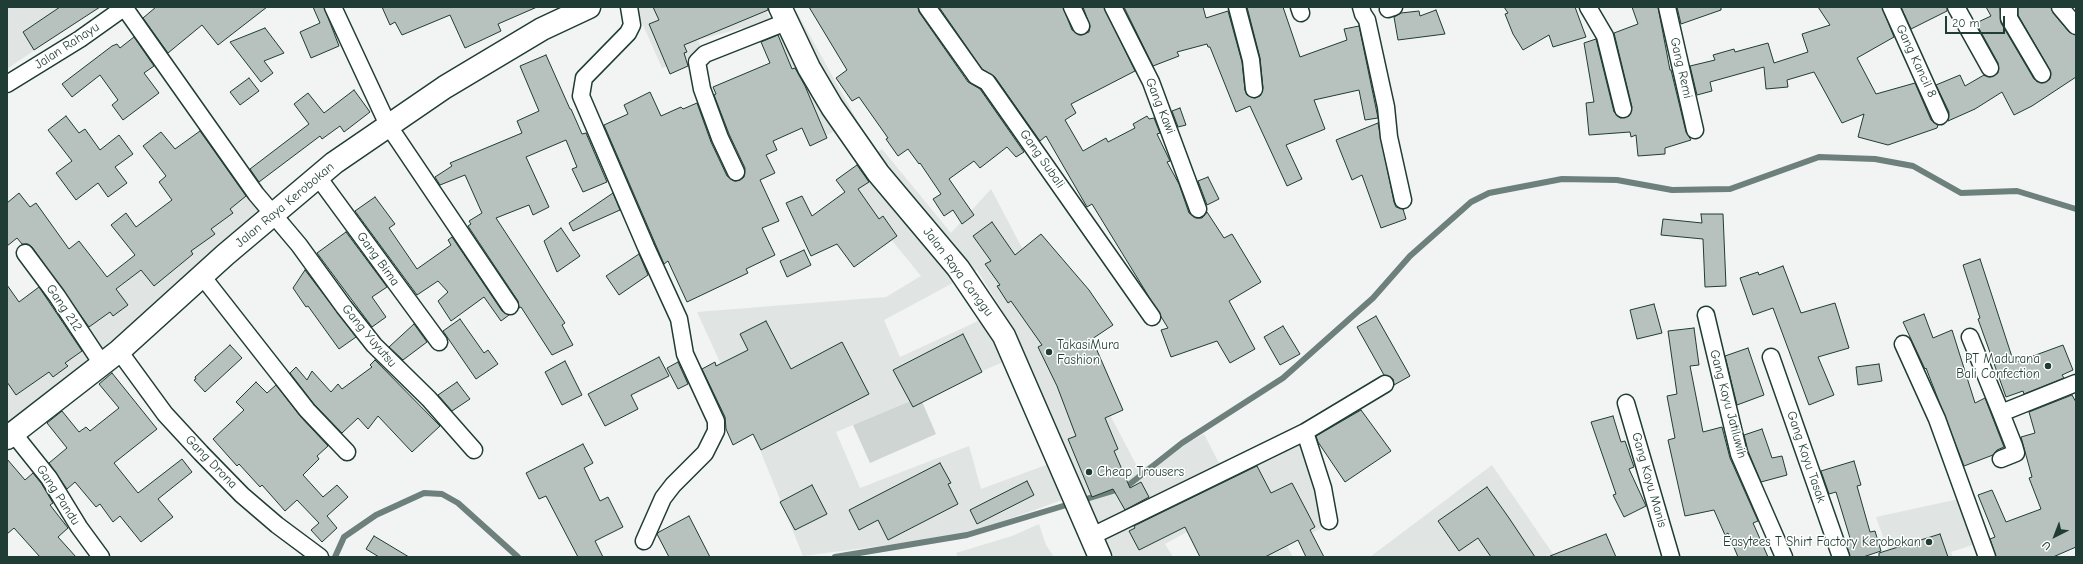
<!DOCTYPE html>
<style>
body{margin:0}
#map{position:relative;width:2083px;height:564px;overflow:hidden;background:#f2f3f3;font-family:"Comic Neue",sans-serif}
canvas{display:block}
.frame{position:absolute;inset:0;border:8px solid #1f3d34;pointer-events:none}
.north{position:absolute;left:2035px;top:516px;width:40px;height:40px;-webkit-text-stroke:3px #fff;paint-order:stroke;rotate:222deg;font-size:11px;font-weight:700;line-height:16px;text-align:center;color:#1f3d34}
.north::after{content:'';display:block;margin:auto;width:14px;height:18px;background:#1f3d34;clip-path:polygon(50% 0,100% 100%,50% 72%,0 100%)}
.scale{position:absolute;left:1945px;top:16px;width:60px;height:18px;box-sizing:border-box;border:2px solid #1f3d34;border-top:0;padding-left:5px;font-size:12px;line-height:14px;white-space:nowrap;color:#1f3d34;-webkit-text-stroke:3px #fff;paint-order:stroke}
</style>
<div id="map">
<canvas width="2083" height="564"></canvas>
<div class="frame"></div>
<div class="north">U</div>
<div class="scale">20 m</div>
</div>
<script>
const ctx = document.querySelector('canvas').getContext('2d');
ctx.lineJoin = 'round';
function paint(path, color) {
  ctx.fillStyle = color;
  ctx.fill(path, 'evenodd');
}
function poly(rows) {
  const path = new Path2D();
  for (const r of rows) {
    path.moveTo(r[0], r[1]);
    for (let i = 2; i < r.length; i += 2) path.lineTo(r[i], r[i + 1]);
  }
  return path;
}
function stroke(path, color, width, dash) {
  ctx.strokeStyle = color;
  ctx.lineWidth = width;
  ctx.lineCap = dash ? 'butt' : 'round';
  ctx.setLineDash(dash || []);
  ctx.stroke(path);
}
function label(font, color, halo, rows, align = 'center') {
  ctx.font = font + ' "Comic Neue",sans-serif';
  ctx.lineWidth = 3;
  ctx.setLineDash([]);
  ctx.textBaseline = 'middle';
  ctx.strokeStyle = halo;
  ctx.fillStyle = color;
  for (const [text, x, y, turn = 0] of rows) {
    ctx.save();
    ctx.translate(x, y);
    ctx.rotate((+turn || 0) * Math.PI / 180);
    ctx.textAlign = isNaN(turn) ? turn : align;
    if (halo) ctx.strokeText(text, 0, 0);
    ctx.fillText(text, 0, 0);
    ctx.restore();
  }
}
paint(poly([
 [7,7,97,7,7,69],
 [635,7,765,7,769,17,794,7,857,120,811,143,803,130,810,125,764,41,750,46,742,28,698,40,704,54,662,68],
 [882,149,951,233,991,189,1139,470,1204,434,1221,467,1303,425,1337,520,1287,546,1293,557,1210,557,1194,528,1165,544,1173,557,1094,557,1065,499,964,535,803,556,758,445,697,312,886,297,921,276,872,216,843,207,860,191,846,175],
 [977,270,1002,310,900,357,884,320],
 [1025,353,1065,458,981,489,969,446,860,488,836,432],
 [252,179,280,207,7,431,7,368,92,310],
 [1492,465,1555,557,1370,557],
 [1968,497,1981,542,1951,552,1953,557,1890,557,1876,517],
 [1039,524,1046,545,1054,557,958,557,956,553,1012,536]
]), '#e0e4e3');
paint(poly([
 [920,397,936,434,870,463,853,425]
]), '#ced5d3');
stroke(poly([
 [335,557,344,537,376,515,424,493,442,494,458,503,518,557],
 [835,557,967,535,1126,487,1182,443,1283,378,1373,298,1410,256,1471,202,1489,193,1562,179,1617,180,1672,190,1730,189,1819,157,1875,159,1913,166,1961,193,2017,191,2076,209]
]), '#6d807b', 6);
const building = poly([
 [60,7,100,7,34,50,23,32,60,7],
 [156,7,267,7,218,45,202,25,168,53,143,18,156,7],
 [313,7,324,7,339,46,311,58,300,32,320,23,313,7],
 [382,7,537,7,498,24,501,31,465,48,450,15,402,35,395,22,390,25,382,7],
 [653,7,768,7,768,10,684,45,687,52,684,53,688,66,670,74,649,24,659,20,653,7],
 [809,7,918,7,919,12,968,82,980,89,1024,152,1016,157,1007,147,980,168,974,161,949,179,974,215,962,224,953,210,944,216,933,199,941,194,920,163,919,164,908,149,898,156,886,139,888,138,859,97,852,101,836,78,847,70,809,7],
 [939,7,1063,7,1072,30,1081,35,1089,32,1090,26,1083,7,1104,7,1135,71,1071,104,1076,113,1065,120,1083,151,1106,138,1108,142,1135,128,1133,124,1147,116,1149,119,1154,118,1160,133,1157,134,1170,161,1167,162,1179,184,1189,213,1197,218,1202,218,1207,212,1224,238,1232,234,1261,282,1229,301,1255,349,1230,363,1217,341,1171,357,1161,330,1168,328,1092,204,1087,207,1046,136,1040,141,995,77,982,69,939,7],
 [1124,7,1203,7,1206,18,1228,11,1242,62,1245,90,1247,95,1255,98,1260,96,1263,88,1260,58,1247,7,1283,7,1300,57,1347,40,1344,29,1359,26,1378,118,1365,120,1359,90,1314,100,1325,129,1286,145,1302,179,1287,186,1250,106,1236,112,1210,47,1208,47,1207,44,1177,52,1179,56,1153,66,1124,7],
 [1504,7,1575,7,1586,37,1553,47,1549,35,1523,50,1513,34,1505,14,1508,13,1504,7],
 [1632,7,1658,7,1670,70,1671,70,1686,132,1691,140,1665,148,1665,154,1638,156,1636,135,1631,137,1630,132,1589,135,1586,103,1594,102,1584,43,1596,39,1614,112,1620,118,1629,116,1632,107,1614,33,1638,24,1632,7],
 [1677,7,1721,7,1721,10,1681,24,1677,7],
 [1818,7,1882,7,1894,37,1857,58,1876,94,1915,83,1931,120,1938,125,1937,128,1888,145,1858,137,1864,114,1842,123,1814,72,1787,80,1788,87,1766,89,1764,67,1710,82,1712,91,1697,95,1690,66,1715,60,1713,55,1734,49,1735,52,1768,43,1774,63,1808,52,1802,34,1830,25,1818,7],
 [1901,7,1947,7,1947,11,1911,29,1901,7],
 [1986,7,2000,7,2001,23,2034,79,2042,83,2050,79,2050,70,2018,15,2018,7,2051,7,2053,13,2069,32,2076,35,2076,77,2032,106,2014,115,2002,92,1975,109,1948,121,1949,112,1936,85,1960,75,1965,86,1984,75,1990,77,1998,73,1998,63,1976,23,1991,16,1986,7],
 [1436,10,1445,34,1398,40,1394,17,1401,13,1419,11,1420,16,1436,10],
 [265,28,284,53,264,61,273,73,261,82,230,42,265,28],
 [778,35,792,69,795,68,805,86,827,138,810,146,802,128,773,141,777,150,766,155,775,173,760,180,779,221,762,228,775,255,746,269,748,273,687,302,668,261,664,264,604,125,628,114,624,105,650,92,661,116,681,107,683,109,697,103,711,142,727,176,735,181,740,180,744,177,745,168,729,134,714,95,716,94,713,87,770,63,761,42,778,35],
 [134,37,154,66,144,73,159,93,123,120,112,105,118,100,100,75,72,97,62,84,112,46,117,44,120,48,134,37],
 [546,55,570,109,571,109,582,134,586,133,607,182,583,192,572,169,577,167,566,140,526,157,549,207,533,215,529,205,496,218,565,323,562,325,573,345,552,355,521,307,519,308,518,301,468,226,471,224,469,221,482,213,465,175,440,185,435,177,452,166,450,163,522,133,517,121,539,111,520,66,546,55],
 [249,78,259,91,240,105,230,92,249,78],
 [354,90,370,112,344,132,340,126,322,139,320,136,259,182,250,169,309,124,294,104,308,93,324,113,354,90],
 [1180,108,1186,125,1178,127,1172,111,1180,108],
 [66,116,79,133,85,129,100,150,119,135,133,154,115,167,127,183,108,197,98,183,76,200,56,173,72,161,48,130,66,116],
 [1378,123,1394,202,1396,207,1403,209,1406,219,1381,228,1362,175,1352,180,1336,140,1378,123],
 [200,131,246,196,230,209,233,213,211,229,215,234,191,251,193,254,154,286,141,270,116,289,128,305,113,316,110,312,89,327,32,247,28,244,22,244,17,238,7,246,7,203,19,193,30,207,36,203,69,249,79,241,107,277,135,255,111,225,126,213,136,227,172,200,159,182,166,176,143,146,161,132,175,149,200,131],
 [857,165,869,182,858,189,879,219,883,216,897,236,854,267,837,244,811,256,786,203,802,196,812,216,845,192,836,180,857,165],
 [1208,177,1219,199,1207,205,1198,181,1208,177],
 [613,193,620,210,573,231,569,223,613,193],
 [375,197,395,224,389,228,417,269,451,245,448,240,452,237,502,311,509,315,501,321,484,297,451,321,438,301,448,292,438,281,417,295,355,211,375,197],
 [1701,214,1723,214,1726,286,1705,287,1703,239,1661,235,1663,219,1702,223,1701,214],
 [992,222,1015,255,1041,234,1089,290,1113,325,1092,339,1123,410,1105,418,1118,449,1114,451,1130,488,1141,482,1149,497,1125,510,1113,489,1092,497,1068,439,1076,436,1057,386,1038,347,1042,345,1011,301,1008,303,997,286,1000,285,985,264,991,261,973,236,992,222],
 [561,228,580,256,557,272,544,241,561,228],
 [346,232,387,287,372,297,386,317,372,327,317,253,346,232],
 [804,250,811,265,787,277,780,261,804,250],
 [639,254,648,275,619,295,606,276,639,254],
 [1980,259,2014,363,2063,345,2073,370,2062,375,2064,378,2024,394,2023,391,2006,397,1978,319,1980,318,1963,265,1980,259],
 [1783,266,1801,313,1835,303,1849,348,1818,357,1834,395,1809,405,1773,308,1753,315,1740,278,1758,272,1759,275,1783,266],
 [305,270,356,337,339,349,308,306,306,307,293,288,305,270],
 [7,285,19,302,39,287,82,351,65,363,68,366,53,377,49,372,16,395,7,382,7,285],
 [1654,304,1662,333,1637,339,1630,310,1654,304],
 [1924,314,1933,338,1952,330,1975,403,1985,398,2004,447,1997,450,1993,455,1964,466,1926,368,1925,369,1903,322,1924,314],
 [1376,316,1410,376,1394,385,1393,379,1384,375,1357,327,1376,316],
 [460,319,484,353,488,350,498,364,476,379,443,331,460,319],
 [766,321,791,369,842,342,869,394,761,450,753,434,733,445,726,429,725,417,702,369,715,362,716,366,748,350,740,334,766,321],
 [414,324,427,342,403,360,389,347,414,324],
 [1283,326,1300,354,1280,365,1264,337,1283,326],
 [1694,328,1699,365,1690,366,1703,432,1722,427,1730,458,1758,521,1753,523,1768,557,1738,557,1728,533,1725,535,1714,510,1685,516,1668,440,1675,438,1667,396,1677,394,1668,331,1694,328],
 [963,334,982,372,913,407,893,370,963,334],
 [230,345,242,358,205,392,194,380,196,379,195,377,230,345],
 [1748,348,1764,395,1737,405,1725,356,1748,348],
 [659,357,669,376,631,395,638,409,605,426,588,394,659,357],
 [375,360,440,426,412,452,378,416,368,429,358,418,342,433,314,404,290,373,296,367,307,380,312,371,331,392,338,384,342,389,372,367,370,365,375,360],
 [565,361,582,395,562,405,545,372,565,361],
 [678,362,688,384,678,389,667,368,678,362],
 [1879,364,1882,381,1858,385,1856,367,1879,364],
 [112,373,157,429,114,463,138,493,182,459,192,472,158,499,173,517,141,542,120,516,113,522,100,504,96,507,75,482,67,489,49,463,67,448,47,423,62,411,79,432,86,427,90,431,119,408,99,384,112,373],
 [256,382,267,393,276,385,300,416,328,446,317,456,319,459,303,475,323,497,337,485,348,497,327,516,337,528,322,542,311,530,319,523,297,500,285,511,262,485,260,487,239,464,237,466,213,439,244,410,236,402,256,382],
 [457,382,470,399,452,411,438,395,457,382],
 [2072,395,2076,402,2076,547,2053,557,1996,557,1990,539,1995,537,1978,495,1992,490,2006,522,2041,509,2029,478,2032,477,2021,437,2035,433,2029,412,2072,395],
 [1361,410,1391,451,1345,482,1318,442,1316,436,1361,410],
 [1613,416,1621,442,1625,441,1634,467,1629,469,1646,506,1624,517,1613,495,1616,494,1591,422,1613,416],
 [1762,429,1772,458,1782,456,1787,475,1761,482,1748,451,1744,435,1762,429],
 [583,444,593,463,584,468,600,501,608,497,623,527,595,541,603,557,578,557,546,496,539,499,526,473,583,444],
 [7,459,25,480,33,473,41,483,53,503,50,505,68,528,58,537,76,557,40,557,14,528,7,534,7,459],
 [1854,461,1861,485,1857,486,1870,532,1875,531,1881,551,1863,557,1850,557,1845,540,1850,538,1836,492,1829,494,1821,471,1854,461],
 [940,463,951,483,948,484,958,504,888,540,878,520,859,530,849,510,940,463],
 [1257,466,1271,493,1292,483,1315,527,1310,530,1324,557,1306,557,1298,540,1265,557,1200,557,1185,527,1139,550,1129,531,1135,528,1134,526,1257,466],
 [1027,481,1034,495,977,524,970,510,1027,481],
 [812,485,827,514,795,530,780,502,812,485],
 [1487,487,1509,518,1535,557,1491,557,1478,538,1459,551,1438,521,1487,487],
 [689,516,710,557,669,557,657,534,659,532,689,516],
 [1606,534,1616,557,1550,557,1550,556,1606,534],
 [1940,534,1948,557,1879,557,1879,553,1940,534],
 [374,536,409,557,379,557,366,549,374,536]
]);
paint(building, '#b7c1bd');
stroke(building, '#1f3d34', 1);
const minor = poly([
 [124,7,256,194,299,245,344,307,374,345,429,399,474,450],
 [333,7,388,125,510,306],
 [629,7,632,25,628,33,584,78,581,96,646,247,679,319,685,354,716,421,716,431,705,453,673,485,663,498,644,541],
 [927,7,976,76,987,82,1152,317],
 [1072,7,1081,26],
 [1113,7,1151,82,1198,209],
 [1237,7,1251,60,1254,89],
 [1299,7,1301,13],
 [1361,7,1363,14,1367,20,1386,107,1389,137,1403,200],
 [1588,7,1605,36,1623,109],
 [1667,7,1695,130],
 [1891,7,1940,116],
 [1956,7,1990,68],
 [2009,7,2009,18,2042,74],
 [2060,7,2076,26],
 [1388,9,1394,7],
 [7,84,80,39,125,7],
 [736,172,720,138,702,89,697,62,705,54,786,22],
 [318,177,439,342],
 [25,253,57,296,102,364],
 [202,276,307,410,347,452],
 [1706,315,1739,454,1784,557],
 [1970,337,2001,413],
 [1903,344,1937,419,1987,557],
 [119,351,165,414,201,453,242,495,277,525,320,557],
 [1771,357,1841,557],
 [1626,403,1671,557],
 [1305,432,1323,488,1329,521],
 [13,433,49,478,79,527,101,557],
 [2001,459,2016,453,2014,446,2001,413,2076,383],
 [1090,537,1305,432,1385,384]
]);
const secondary = poly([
 [780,7,809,68,832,107,878,173,958,268,1004,336,1100,557]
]);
const primary = poly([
 [7,438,119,351,225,255,334,163,445,87,542,29,589,7]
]);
stroke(minor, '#1f3d34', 19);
stroke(secondary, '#1f3d34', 25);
stroke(primary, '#1f3d34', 25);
stroke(minor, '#fff', 16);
stroke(secondary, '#fff', 22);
stroke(primary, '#fff', 22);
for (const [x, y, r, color] of [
 [1049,352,4,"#1f3d34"],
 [2048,366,4,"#1f3d34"],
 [1089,472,4,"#1f3d34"],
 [1929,542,4,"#1f3d34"]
]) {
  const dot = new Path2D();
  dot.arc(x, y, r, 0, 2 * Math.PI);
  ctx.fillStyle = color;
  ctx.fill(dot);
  stroke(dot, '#fff', 1.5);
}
label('13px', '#1f3d34', '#fff', [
 ["Jalan Rahayu",67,46,-33],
 ["Gang Kancil 8",1916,61,65],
 ["Gang Remi",1681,68,77],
 ["Gang Kawi",1160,106,68],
 ["Gang Subali",1042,159,55],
 ["Jalan Raya Kerobokan",285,205,-40],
 ["Gang Bima",378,259,54],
 ["Jalan Raya Canggu",958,272,53],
 ["Gang 212",64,308,56],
 ["Gang Yuyutsu",369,336,50],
 ["Gang Kayu Jatiluwih",1728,404,75],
 ["Gang Kayu Tasak",1806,457,71],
 ["Gang Drona",211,462,46],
 ["Gang Kayu Manis",1649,480,74],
 ["Gang Pandu",58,495,57]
]);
label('13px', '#1f3d34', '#fff', [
 ["TakasiMura",1057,345],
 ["Fashion",1057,360],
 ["PT Madurana",2040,359,"right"],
 ["Bali Confection",2040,374,"right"],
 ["Cheap Trousers",1097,472],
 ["Easytees T Shirt Factory Kerobokan",1921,542,"right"]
], 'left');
</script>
